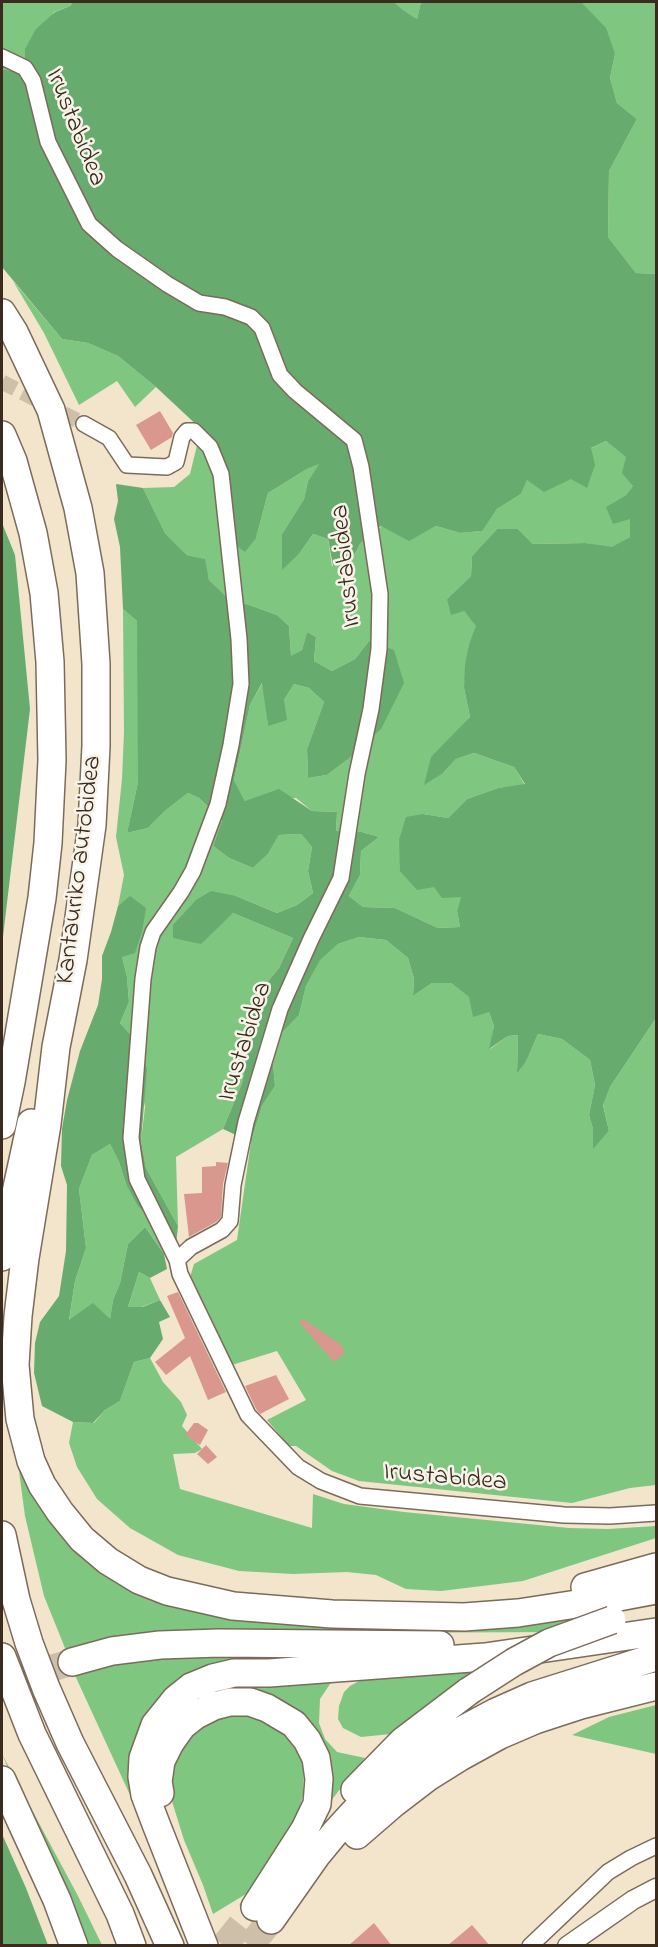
<!DOCTYPE html>
<style>
body{margin:0}
#map{position:relative;width:658px;height:1947px;overflow:hidden;background:#f3e4cc;font-family:"Indie Flower",sans-serif}
canvas{display:block}
.frame{position:absolute;inset:0;border:3px solid #3b2a1e;pointer-events:none}
</style>
<div id="map">
<canvas width="658" height="1947"></canvas>
<div class="frame"></div>
</div>
<script>
const ctx = document.querySelector('canvas').getContext('2d');
ctx.lineJoin = 'round';
function paint(path, color) {
  ctx.fillStyle = color;
  ctx.fill(path, 'evenodd');
}
function poly(rows) {
  const path = new Path2D();
  for (const r of rows) {
    path.moveTo(r[0], r[1]);
    for (let i = 2; i < r.length; i += 2) path.lineTo(r[i], r[i + 1]);
  }
  return path;
}
function stroke(path, color, width, dash) {
  ctx.strokeStyle = color;
  ctx.lineWidth = width;
  ctx.lineCap = dash ? 'butt' : 'round';
  ctx.setLineDash(dash || []);
  ctx.stroke(path);
}
function label(font, color, halo, rows, align = 'center') {
  ctx.font = font + ' "Indie Flower",sans-serif';
  ctx.lineWidth = 5;
  ctx.setLineDash([]);
  ctx.textBaseline = 'middle';
  ctx.strokeStyle = halo;
  ctx.fillStyle = color;
  for (const [text, x, y, turn = 0] of rows) {
    ctx.save();
    ctx.translate(x, y);
    ctx.rotate((+turn || 0) * Math.PI / 180);
    ctx.textAlign = isNaN(turn) ? turn : align;
    if (halo) ctx.strokeText(text, 0, 0);
    ctx.fillText(text, 0, 0);
    ctx.restore();
  }
}
paint(poly([
 [2,2,73,2,70,6,54,12,25,57,11,71,2,69],
 [394,2,421,2,417,19,402,9],
 [576,2,656,2,656,274,636,273,608,237,609,171,637,119,617,103,610,78,615,54],
 [13,281,62,339,88,343,118,356,156,387,135,407,117,381,79,405,44,333],
 [201,429,216,443,256,538,268,493,307,469,320,463,308,481,304,499,282,534,282,569,299,554,313,534,328,539,332,566,350,563,360,544,382,526,409,540,436,526,460,533,481,531,497,509,521,494,527,479,606,441,627,457,634,485,625,496,630,518,630,537,612,548,586,543,533,544,518,529,497,529,472,556,471,576,447,599,464,611,477,626,469,644,464,688,470,717,452,737,443,773,456,759,474,753,514,767,525,785,498,788,467,799,448,818,423,814,434,887,462,896,457,911,460,927,438,928,395,908,363,907,349,896,360,875,361,851,379,837,362,832,336,831,337,812,312,811,296,798,245,801,234,780,250,705,263,682,268,726,294,684,309,688,324,702,307,749,308,778,327,775,347,760,369,641,355,659,332,671,314,661,316,637,307,632,302,650,291,657,289,626,277,615,227,597,209,580,204,559,187,555,165,533,143,488,174,487,190,474],
 [123,609,137,621,139,682,138,782,127,833,148,828,166,810,188,793,199,798,222,822,213,846,229,858,253,868,268,854,279,835,301,834,312,847,308,871,313,893,297,905,277,913,236,896,233,913,293,938,279,968,259,992,252,1017,241,1036,247,1058,242,1083,223,1129,176,1157,178,1226,146,1168,141,1141,145,1107,130,1034,120,1023,129,1002,127,977,122,957,130,897,118,906,124,875,116,837,122,779,124,732],
 [359,937,386,940,408,958,414,979,413,996,432,983,451,983,489,1012,494,1026,490,1049,508,1036,518,1035,517,1072,526,1062,538,1034,562,1039,590,1060,595,1085,589,1115,593,1129,593,1148,609,1131,603,1104,610,1087,656,1018,656,1485,630,1488,572,1503,359,1481,332,1471,296,1446,289,1446,267,1420,306,1400,277,1351,232,1365,190,1277,194,1264,237,1240,251,1142,262,1106,275,1086,273,1064,280,1035,299,1015,306,986,320,959,338,944],
 [110,1144,119,1162,126,1184,176,1245,164,1254,145,1227,128,1244,120,1283,113,1300,110,1320,69,1321,75,1281,86,1248,79,1189,92,1155],
 [139,1272,150,1278,160,1300,142,1307,128,1307],
 [150,1358,163,1382,181,1402,187,1415,182,1426,202,1449,195,1453,173,1454,180,1489,312,1528,313,1494,344,1504,404,1512,569,1528,608,1529,656,1526,656,1538,523,1581,441,1591,406,1589,376,1575,347,1572,293,1574,239,1571,178,1555,130,1528,97,1499,77,1467,69,1443,73,1422,94,1423,105,1410,120,1401,134,1362],
 [15,1441,31,1487,167,1603,620,1608,563,1632,334,1633,67,1653,44,1596,25,1516],
 [305,1656,210,1669,136,1808,73,1671,147,1657],
 [483,1666,449,1689,391,1734,361,1737,343,1728,338,1719,339,1706,344,1692,350,1686,363,1679],
 [336,1675,320,1699,319,1723,325,1739,337,1752,365,1758,325,1808,286,1706,173,1722,223,1685],
 [656,1705,656,1754,572,1735,609,1717],
 [245,1713,271,1722,299,1749,304,1770,303,1795,297,1817,246,1894,213,1914,203,1885,184,1840,171,1798,171,1776,178,1752,190,1735,205,1724,222,1716],
 [2,1754,78,1896,102,1945,82,1945]
]), '#7fc681');
paint(poly([
 [73,2,394,2,402,9,417,19,421,2,581,2,606,28,615,54,610,78,617,103,637,119,609,171,608,237,636,273,656,274,656,1018,610,1087,603,1105,609,1131,593,1149,593,1129,589,1115,595,1085,590,1060,562,1039,538,1034,526,1062,517,1073,518,1035,508,1036,489,1049,494,1026,489,1012,473,1017,469,997,451,983,432,983,413,996,414,979,408,958,386,940,359,937,338,944,320,960,306,986,299,1015,280,1035,273,1064,275,1086,262,1106,251,1142,223,1129,242,1083,247,1058,241,1037,252,1017,259,992,279,968,293,938,233,913,201,944,173,938,173,925,196,900,211,891,236,896,277,913,297,905,313,893,308,871,312,847,301,834,279,835,268,854,253,868,229,858,213,846,222,821,199,798,188,793,166,810,148,828,127,833,138,782,137,621,123,609,120,547,114,519,118,501,116,484,143,488,165,533,187,555,205,559,209,580,227,597,277,615,289,626,291,656,302,650,307,632,316,637,314,661,332,671,355,659,369,641,394,650,404,683,381,729,347,760,327,775,308,778,307,749,324,702,309,688,294,684,284,700,287,720,268,726,262,683,250,705,234,780,245,801,279,789,312,811,337,812,336,831,362,832,379,837,361,851,360,875,349,896,363,907,395,908,438,928,460,927,457,911,461,897,442,898,434,887,417,890,400,871,399,840,406,817,423,814,448,818,467,799,498,788,525,784,514,767,474,753,456,759,443,773,424,785,431,757,470,717,464,688,465,665,469,644,476,626,464,611,451,615,447,599,471,576,472,556,497,529,518,529,533,544,586,543,612,547,630,537,630,519,613,524,606,507,625,496,633,486,622,473,626,457,606,441,591,448,595,465,587,488,571,479,544,492,527,480,521,494,497,509,482,531,460,533,436,526,409,541,381,526,360,544,350,563,333,566,328,539,313,534,299,554,282,570,282,534,304,499,308,481,319,464,307,469,268,493,256,538,245,552,234,544,224,464,216,443,156,387,118,356,88,343,62,339,2,267,2,69,11,71,25,57,25,49,36,29,55,12,70,6],
 [2,523,15,555,30,709,2,945],
 [130,896,146,908,142,932,135,953,122,957,127,977,129,1002,120,1023,130,1034,147,1069,141,1141,146,1168,178,1226,176,1245,138,1206,126,1184,119,1162,110,1144,92,1155,79,1189,86,1248,75,1281,69,1320,93,1303,110,1319,113,1300,120,1283,128,1244,145,1227,164,1254,167,1269,150,1278,139,1272,128,1307,143,1307,160,1300,170,1317,159,1322,163,1339,150,1358,134,1362,120,1401,105,1410,93,1423,73,1422,42,1406,34,1373,35,1343,40,1322,59,1296,66,1251,67,1185,61,1166,62,1129,67,1100,80,1051,98,1005,102,979,102,956,111,932,118,906],
 [2,1834,26,1888,48,1945,2,1945]
]), '#67ab6f');
paint(poly([
 [160,411,173,433,172,437,151,450,136,425],
 [216,1162,228,1163,223,1184,221,1217,216,1222,189,1237,184,1194,202,1193,202,1167,216,1166],
 [178,1292,226,1392,208,1400,190,1356,166,1375,155,1362,185,1338,167,1296],
 [303,1319,340,1344,345,1352,334,1362,299,1322],
 [276,1375,289,1399,260,1414,256,1409,245,1386],
 [194,1423,198,1423,208,1430,200,1445,185,1435],
 [206,1445,217,1457,208,1464,197,1454],
 [374,1923,392,1946,348,1946],
 [472,1925,490,1946,447,1946]
]), '#d9978d');
stroke(poly([
 [2,382,84,424]
]), '#cebfa9', 15, [15, 8]);
stroke(poly([
 [2,1689,30,1675,72,1662],
 [224,1946,255,1907],
 [250,1946,271,1920]
]), '#cebfa9', 27, [27, 14]);
const minor = poly([
 [2,57,25,68,33,81,48,142,89,224,117,249,167,284,199,303,225,307,251,317,262,328,280,375,295,391,354,440,361,467,380,594,379,649,371,709,357,774,341,878,311,939,280,1009,246,1122,233,1185,230,1221,222,1230,191,1247,177,1260],
 [84,424,109,438,127,465,167,467,176,462,182,437,187,431,194,431,210,447,221,474,239,639,241,684,231,745,218,804,193,871,181,892,153,932,148,947,143,979,131,1138,137,1179,177,1260,180,1274,248,1415,298,1467,321,1481,360,1496,564,1515,610,1516,656,1513],
 [530,1946,608,1872,631,1858,656,1846]
]);
const tertiary = poly([
 [567,1946,633,1900,656,1888]
]);
const motorway = poly([
 [2,313,14,332,51,410,78,508,90,573,96,664,96,746,92,825,73,960,56,1047,47,1124,25,1258,18,1316,15,1365,20,1419,31,1461,42,1485,60,1512,82,1539,108,1561,139,1580,167,1591,233,1606,332,1614,464,1617,518,1613,603,1600,656,1590],
 [2,435,13,461,33,533,44,593,50,662,52,760,48,843,42,898,11,1082,2,1125],
 [2,1257,31,1123],
 [2,1535,16,1600,29,1643,46,1688,70,1743,138,1875,170,1946],
 [585,1587,656,1567],
 [2,1657,32,1734,120,1914,132,1946],
 [72,1662,112,1651,160,1645,219,1643,440,1645],
 [2,1780,57,1900,74,1946],
 [355,1790,403,1741,469,1691],
 [160,1793,158,1782,161,1761,170,1743,182,1726,196,1715,214,1706,230,1702,250,1702,267,1708,294,1724,307,1740,316,1758,319,1779,317,1804,305,1829,255,1907],
 [357,1835,394,1803,428,1777,460,1757,500,1735,535,1720,581,1705,656,1686],
 [271,1920,316,1856,335,1833,358,1808,414,1761,453,1735,496,1712,532,1696,656,1657],
 [204,1946,156,1824,145,1795,142,1777,143,1758,155,1725,176,1699,191,1687,213,1678,234,1673,269,1673,485,1657,656,1632]
]);
stroke(minor, '#7b6b5b', 18);
stroke(tertiary, '#7b6b5b', 21);
stroke(motorway, '#7b6b5b', 30);
stroke(minor, '#fff', 15);
stroke(tertiary, '#fff', 18);
stroke(motorway, '#fff', 27);
const motorwayBridge = poly([
 [469,1691,514,1662,549,1643,612,1620]
]);
stroke(motorwayBridge, '#7b6b5b', 30, []);
stroke(motorwayBridge, '#fff', 27);
label('26px', '#3b2a1e', '#f7f3e8', [
 ["Irustabidea",74,128,68],
 ["Irustabidea",348,566,-96],
 ["Kantauriko autobidea",81,870,-83],
 ["Irustabidea",247,1042,-72],
 ["Irustabidea",445,1479,5]
]);
</script>
